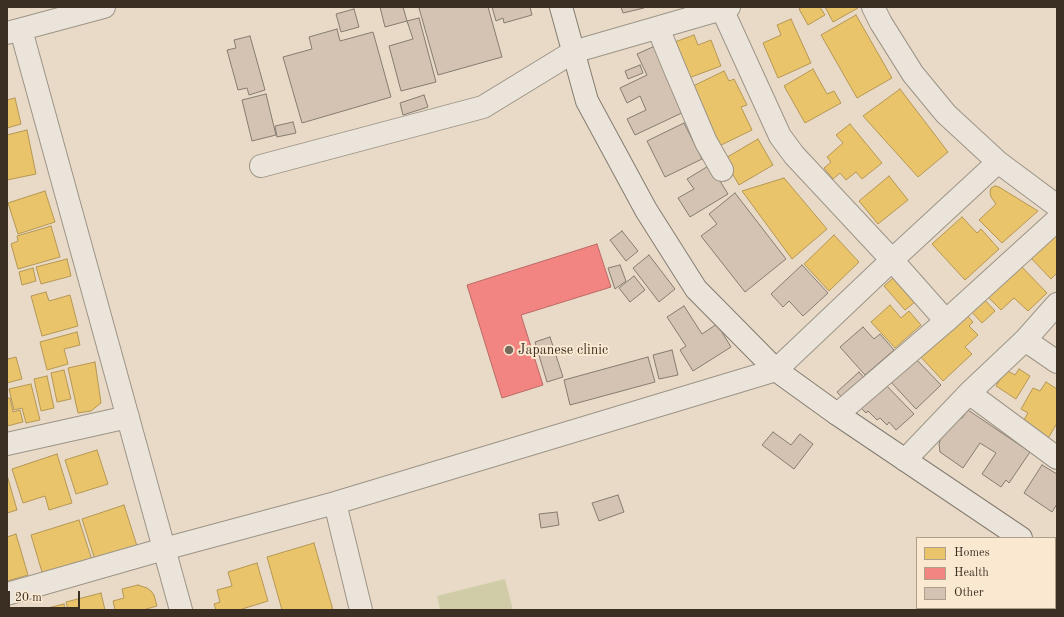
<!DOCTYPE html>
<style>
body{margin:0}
#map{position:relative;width:1064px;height:617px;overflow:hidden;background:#e8dac6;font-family:"Old Standard TT",serif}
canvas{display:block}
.frame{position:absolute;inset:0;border:8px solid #3b2f24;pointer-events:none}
.legend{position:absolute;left:916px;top:537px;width:140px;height:72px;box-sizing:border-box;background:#fae9d0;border:1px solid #ae9f8b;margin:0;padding:5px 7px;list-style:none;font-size:12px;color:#3b2f24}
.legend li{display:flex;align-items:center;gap:8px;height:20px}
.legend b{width:20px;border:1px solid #ae9f8b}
.scale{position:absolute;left:8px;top:591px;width:72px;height:18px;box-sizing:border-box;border:2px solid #3b2f24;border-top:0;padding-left:5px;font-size:12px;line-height:14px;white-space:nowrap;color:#3b2f24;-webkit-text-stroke:3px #fae9d0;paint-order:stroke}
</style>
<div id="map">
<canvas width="1064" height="617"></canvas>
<div class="frame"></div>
<ul class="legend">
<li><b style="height:11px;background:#e9c46a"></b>Homes</li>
<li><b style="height:11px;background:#f28482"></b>Health</li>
<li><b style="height:11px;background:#d4c2b2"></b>Other</li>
</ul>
<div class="scale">20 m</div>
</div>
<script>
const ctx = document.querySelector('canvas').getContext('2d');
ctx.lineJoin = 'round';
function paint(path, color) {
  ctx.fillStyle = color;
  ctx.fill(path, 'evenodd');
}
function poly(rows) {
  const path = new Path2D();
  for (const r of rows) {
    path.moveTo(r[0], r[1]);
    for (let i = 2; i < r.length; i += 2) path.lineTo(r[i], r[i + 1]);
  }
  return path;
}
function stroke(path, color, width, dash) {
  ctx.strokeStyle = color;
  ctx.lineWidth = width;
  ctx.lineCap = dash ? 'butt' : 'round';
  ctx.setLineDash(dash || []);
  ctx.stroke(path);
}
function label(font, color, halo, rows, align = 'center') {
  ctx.font = font + ' "Old Standard TT",serif';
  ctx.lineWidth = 4;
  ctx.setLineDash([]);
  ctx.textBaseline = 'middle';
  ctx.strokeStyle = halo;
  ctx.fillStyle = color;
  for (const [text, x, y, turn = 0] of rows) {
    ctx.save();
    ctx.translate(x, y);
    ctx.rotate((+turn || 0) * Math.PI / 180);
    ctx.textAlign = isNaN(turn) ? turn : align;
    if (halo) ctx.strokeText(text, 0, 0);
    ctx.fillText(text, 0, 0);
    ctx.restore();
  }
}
paint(poly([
 [505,579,513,610,440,610,437,596]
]), '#d0cca7');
const homes = poly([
 [802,7,820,7,825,15,808,25,799,9,802,7],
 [825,7,857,7,858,8,833,22,825,7],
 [856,15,892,78,857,98,821,35,856,15],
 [791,19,811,63,778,78,763,43,781,35,777,25,791,19],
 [694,35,698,45,711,40,721,66,686,79,672,43,694,35],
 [813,69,827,94,834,91,841,103,805,123,784,86,813,69],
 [724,71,729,81,734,79,747,105,741,107,752,130,717,147,689,88,724,71],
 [900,89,948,152,918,177,863,116,900,89],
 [15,98,21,124,7,128,7,100,15,98],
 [850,124,882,163,862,179,856,172,846,180,840,173,833,179,824,168,831,162,827,157,843,143,836,135,850,124],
 [27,130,36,174,7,180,7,135,27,130],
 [758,139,773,165,739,185,724,159,758,139],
 [889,176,908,200,878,224,859,201,889,176],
 [784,178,827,229,792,259,742,191,784,178],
 [995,186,999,187,1038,211,1002,243,979,220,996,204,991,197,990,192,991,188,995,186],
 [45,191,55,222,18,234,8,203,45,191],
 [962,217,977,233,981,229,999,249,965,280,932,244,962,217],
 [51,226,60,257,18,269,11,244,18,241,17,236,51,226],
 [1057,232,1057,273,1051,279,1029,256,1057,232],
 [834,235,859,262,829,291,804,264,834,235],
 [67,259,71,276,41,284,36,267,67,259],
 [1020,265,1047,293,1028,311,1014,298,1001,310,988,297,1020,265],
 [33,268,36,281,22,285,19,272,33,268],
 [899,273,920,298,905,310,884,286,899,273],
 [46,292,49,301,70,295,78,326,42,336,31,296,46,292],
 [982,297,995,311,982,323,968,308,982,297],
 [890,305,901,318,909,311,921,325,895,348,871,322,890,305],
 [964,312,973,322,969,326,978,335,965,347,972,354,943,381,919,355,964,312],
 [77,332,80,345,64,349,68,364,47,370,40,342,77,332],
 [7,356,8,359,16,357,22,379,7,383,7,356],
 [95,362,101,403,91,411,78,413,68,368,95,362],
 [1019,369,1030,376,1016,399,996,386,1006,370,1015,375,1019,369],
 [64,370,71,399,57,402,51,373,64,370],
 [47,376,54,408,41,411,34,379,47,376],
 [1046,382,1057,389,1057,423,1046,442,1020,426,1028,413,1021,409,1033,388,1040,391,1046,382],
 [31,384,40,420,26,423,22,408,14,410,9,389,31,384],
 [7,398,10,398,13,412,20,410,23,422,7,426,7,398],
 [97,450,108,484,76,494,65,460,97,450],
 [57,454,72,503,49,510,45,496,23,503,12,469,57,454],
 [7,475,17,510,7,513,7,475],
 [124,505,138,549,96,563,82,519,124,505],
 [79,520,93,563,44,579,31,535,79,520],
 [16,534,28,575,7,581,7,537,16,534],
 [314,543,333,610,282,610,267,557,314,543],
 [257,563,268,601,239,610,216,610,214,604,220,602,217,590,232,586,228,572,257,563],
 [138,585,147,588,151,591,154,595,157,606,143,610,115,610,113,601,124,598,122,589,138,585],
 [101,593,105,610,68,610,66,602,101,593],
 [64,604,65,610,39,610,64,604]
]);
paint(homes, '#e9c46a');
stroke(homes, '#b59755', 1);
const health = poly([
 [597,244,611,287,521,315,543,385,502,398,467,285,597,244]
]);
paint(health, '#f28482');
stroke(health, '#bb6a66', 1);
const building = poly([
 [380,7,403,7,407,21,385,27,380,7],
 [422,7,488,7,502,57,438,75,419,8,422,7],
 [492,7,530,7,532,15,504,23,503,18,496,21,492,7],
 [621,7,643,7,644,8,623,13,621,7],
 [354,9,359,27,341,32,336,14,354,9],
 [419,18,436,82,401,91,389,46,413,39,407,21,419,18],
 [337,29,340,41,373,32,391,97,302,123,283,57,312,49,309,37,337,29],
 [250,36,265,90,249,95,247,88,238,90,227,50,236,48,234,40,250,36],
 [655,46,686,111,635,135,627,119,646,110,640,96,627,103,620,88,647,75,637,54,655,46],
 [640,65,643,73,628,79,625,71,640,65],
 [266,94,276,135,252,141,242,100,266,94],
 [424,95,428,107,403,115,400,103,424,95],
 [293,122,296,133,277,137,275,126,293,122],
 [684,123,702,159,665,177,647,141,684,123],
 [710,165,728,194,690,217,678,198,694,189,687,179,710,165],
 [735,193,786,259,745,292,701,236,717,224,709,214,735,193],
 [622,231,638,251,626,261,610,240,622,231],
 [649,255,675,289,659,302,633,268,649,255],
 [620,265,626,281,615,289,608,268,620,265],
 [802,265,828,293,803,316,789,301,783,307,771,294,802,265],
 [634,276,645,290,630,302,619,288,634,276],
 [684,306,702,334,717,324,731,347,693,371,680,350,686,346,667,317,684,306],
 [863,327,874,339,880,334,894,350,865,375,840,347,863,327],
 [550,337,563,377,547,382,535,342,550,337],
 [672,350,678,375,659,379,653,355,672,350],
 [648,357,655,382,570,405,564,380,648,357],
 [914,357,941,385,916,409,889,380,914,357],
 [859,372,868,382,846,402,837,392,859,372],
 [881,380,914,414,896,430,889,422,887,425,880,418,877,420,868,411,866,413,856,403,881,380],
 [968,410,1030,452,1009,483,1006,480,1001,487,982,474,996,453,980,443,963,468,940,452,939,444,941,438,956,419,962,418,968,410],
 [773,432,791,445,800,434,813,444,794,469,762,445,773,432],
 [1042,465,1057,474,1057,504,1052,512,1024,493,1042,465],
 [618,495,624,512,599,521,592,503,618,495],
 [557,512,559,525,541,528,539,514,557,512]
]);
paint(building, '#d4c2b2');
stroke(building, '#857c71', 1);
const street = poly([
 [873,7,881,23,913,74,946,114,998,162,1057,206],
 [722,9,780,136,794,155,892,260,946,321],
 [658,28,674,67,706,142,722,170],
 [21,30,181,610],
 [7,33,104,7],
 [261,166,483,107,573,52,729,7],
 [1025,340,1057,362],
 [969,393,1057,458],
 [837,414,847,406,946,321,1057,220],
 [7,444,128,417],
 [905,460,969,393,1025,340,1057,304],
 [335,503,776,370,892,260,998,162],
 [7,594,164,549,335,503,361,610]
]);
const secondary = poly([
 [561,7,587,101,646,210,696,289,776,370,837,414,1021,538],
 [1053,608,1054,610]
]);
stroke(street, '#9d9487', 24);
stroke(secondary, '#857c71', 24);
stroke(street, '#ebe4da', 22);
stroke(secondary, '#ebe4da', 22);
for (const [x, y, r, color] of [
 [509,350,5,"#786b5d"]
]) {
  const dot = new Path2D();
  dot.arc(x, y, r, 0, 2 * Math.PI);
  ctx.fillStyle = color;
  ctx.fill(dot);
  stroke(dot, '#fae9d0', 1.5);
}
label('14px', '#3b2f24', '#fae9d0', [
 ["Japanese clinic",518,350]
], 'left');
</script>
